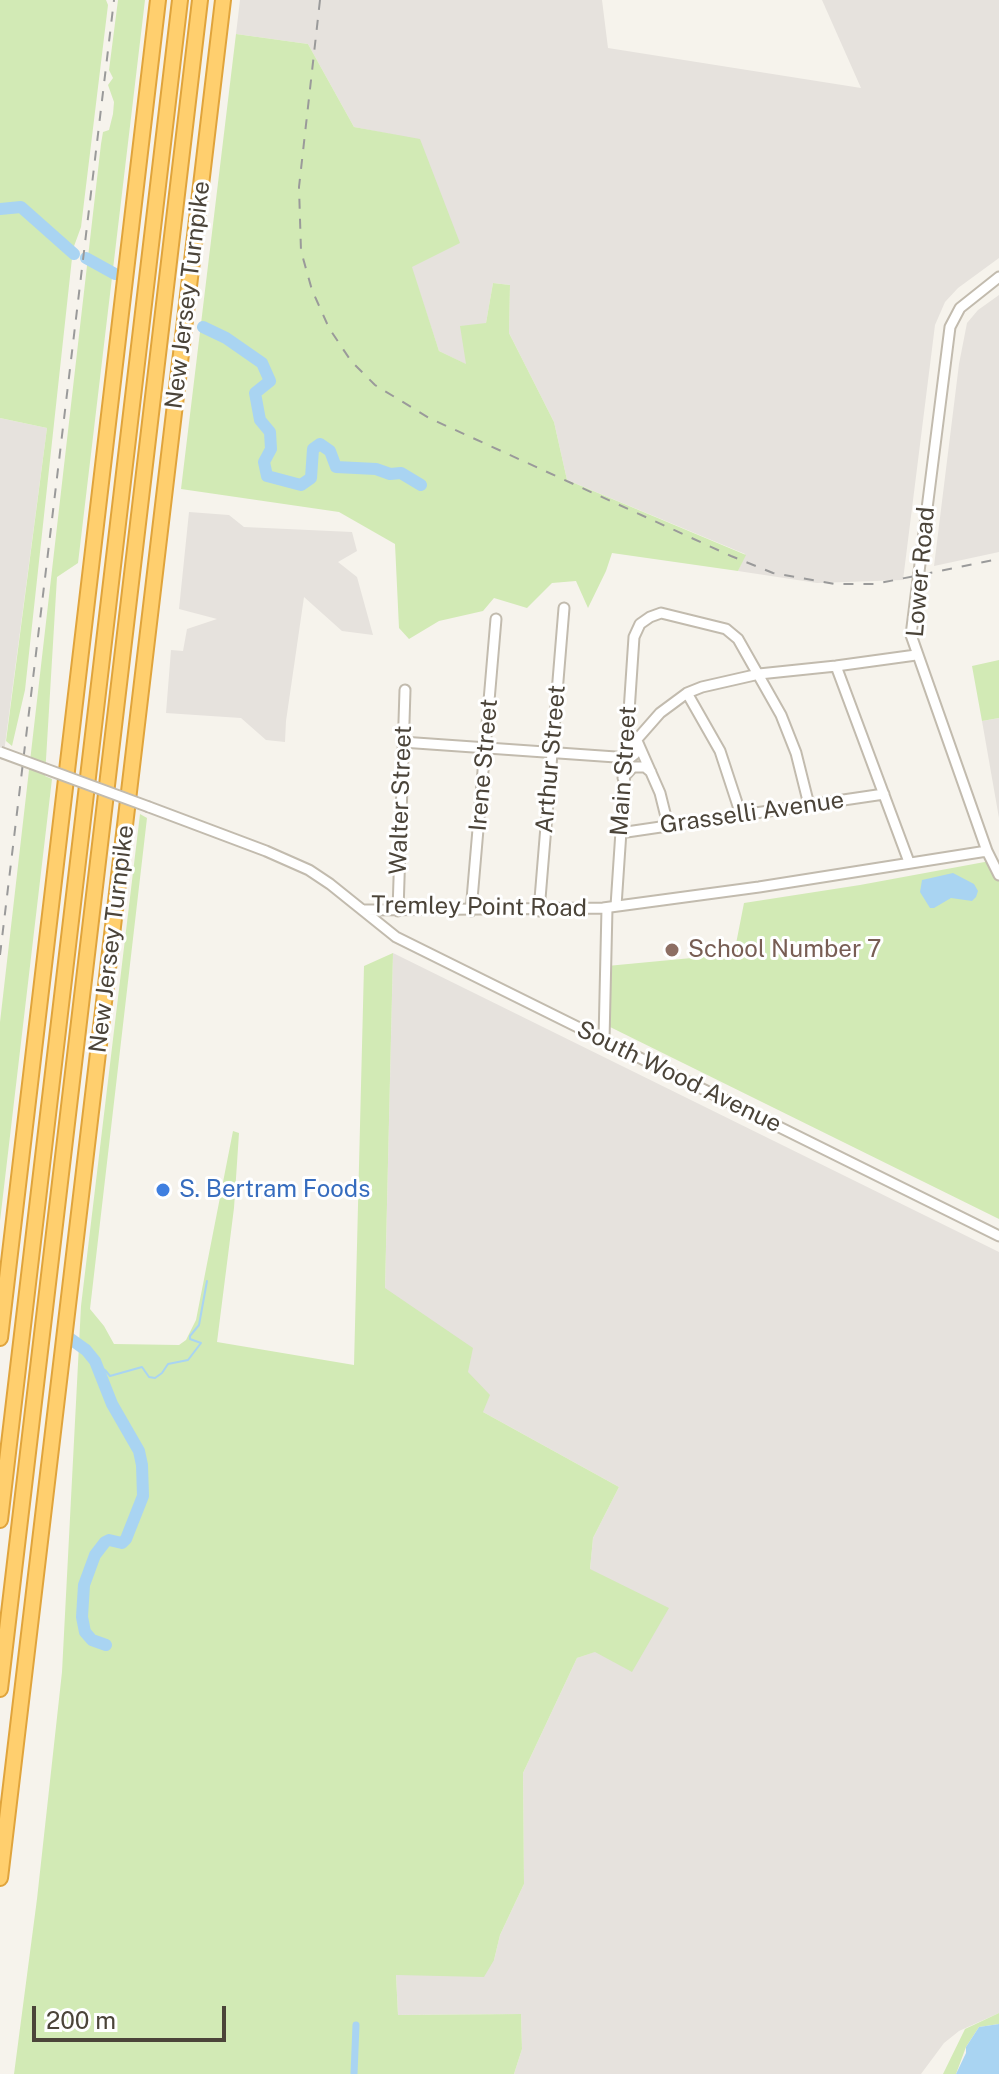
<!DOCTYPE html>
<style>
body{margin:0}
#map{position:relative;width:999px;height:2074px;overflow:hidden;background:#f6f3ec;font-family:"Public Sans",sans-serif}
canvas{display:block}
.scale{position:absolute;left:32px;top:2006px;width:194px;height:36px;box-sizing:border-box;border:4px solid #4b4439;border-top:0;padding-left:10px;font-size:24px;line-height:28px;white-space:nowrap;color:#4b4439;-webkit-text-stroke:6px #fff;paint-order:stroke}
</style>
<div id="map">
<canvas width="999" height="2074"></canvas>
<div class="scale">200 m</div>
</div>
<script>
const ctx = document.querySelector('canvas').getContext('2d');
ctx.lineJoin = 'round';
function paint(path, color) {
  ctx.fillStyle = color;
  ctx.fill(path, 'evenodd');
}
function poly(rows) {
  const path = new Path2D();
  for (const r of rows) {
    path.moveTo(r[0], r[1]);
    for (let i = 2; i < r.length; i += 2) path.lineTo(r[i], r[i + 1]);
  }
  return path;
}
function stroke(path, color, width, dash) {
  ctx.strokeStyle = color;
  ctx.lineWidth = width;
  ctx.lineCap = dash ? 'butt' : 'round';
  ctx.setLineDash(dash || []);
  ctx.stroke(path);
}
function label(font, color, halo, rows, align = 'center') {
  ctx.font = font + ' "Public Sans",sans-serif';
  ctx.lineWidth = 6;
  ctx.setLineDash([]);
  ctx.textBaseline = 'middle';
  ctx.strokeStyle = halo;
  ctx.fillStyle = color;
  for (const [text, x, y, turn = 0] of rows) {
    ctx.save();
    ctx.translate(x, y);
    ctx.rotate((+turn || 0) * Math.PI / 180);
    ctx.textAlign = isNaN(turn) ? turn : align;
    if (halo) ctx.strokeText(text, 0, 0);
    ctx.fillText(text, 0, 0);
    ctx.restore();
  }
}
paint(poly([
 [240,0,602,0,608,48,861,88,822,0,999,0,999,258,958,288,945,302,935,325,903,580,817,583,738,571,745,554,567,480,554,422,509,333,510,285,493,283,486,323,467,365,439,351,411,267,420,140,354,127,308,44,236,34],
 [999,295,999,552,934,566,959,364,967,323,978,310],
 [0,418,47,428,3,760,0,759],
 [189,512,229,515,244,527,352,532,357,551,338,562,357,577,373,635,342,631,304,597,286,721,285,742,266,740,241,718,166,713,171,650,183,651,187,629,217,619,179,609],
 [999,718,999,818,982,721],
 [393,953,999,1252,999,2013,959,2031,944,2043,921,2074,514,2074,522,2049,521,2014,398,2015,396,1975,494,1960,500,1935,524,1884,523,1773,577,1658,594,1652,590,1569,593,1538,619,1487,483,1412,385,1289]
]), '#e6e2dd');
paint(poly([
 [0,0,106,0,108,5,81,227,73,249,25,690,12,746,6,741,47,428,0,418],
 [118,0,145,0,78,563,57,577,45,776,52,779,0,1221,0,1022,101,144,103,132,109,130,113,114,114,102,108,85,113,78,109,70],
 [236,34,308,44,354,127,420,139,460,243,412,267,439,351,466,364,460,326,486,323,493,283,510,285,509,333,554,422,567,480,746,555,738,571,612,553,606,571,588,608,576,581,552,583,527,608,494,598,483,611,439,621,409,639,399,628,395,544,339,512,181,489],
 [999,660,999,718,982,721,972,666],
 [140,814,147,818,90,1309,104,1326,114,1344,179,1345,186,1340,196,1320,233,1131,239,1133,234,1208,217,1342,354,1365,364,966,393,953,385,1288,473,1348,468,1372,490,1395,483,1412,619,1487,593,1538,590,1569,669,1608,632,1672,595,1652,577,1658,523,1773,524,1884,500,1935,494,1960,484,1977,396,1975,398,2015,521,2014,522,2049,514,2074,14,2074,37,1899,62,1672,81,1306],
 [990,861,999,878,999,1219,606,1025,607,966,734,954,744,903,860,885],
 [999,2013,999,2024,979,2027,966,2047,956,2074,943,2074,965,2029]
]), '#d2eab5');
paint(poly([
 [953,873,974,884,978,891,976,897,972,901,951,898,934,908,930,908,920,892,922,880],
 [999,2024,999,2074,956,2074,966,2053,966,2047,979,2027]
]), '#a9d4f2');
stroke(poly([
 [96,1365,105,1370,110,1376,142,1367,149,1377,155,1378,162,1373,168,1364,188,1360,201,1343,190,1339,190,1336,199,1325,207,1281]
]), '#a9d4f2', 2);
stroke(poly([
 [354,2074,356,2025]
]), '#a9d4f2', 7);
stroke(poly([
 [0,209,21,207,74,254],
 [86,258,115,274],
 [203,327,226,338,262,363,270,381,255,393,260,420,270,432,271,449,264,462,267,476,301,485,311,478,313,449,320,444,330,451,336,467,376,469,390,474,401,473,421,485],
 [65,1335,86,1350,95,1361,112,1404,139,1451,142,1465,143,1496,126,1539,122,1543,109,1540,105,1542,95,1555,84,1585,82,1617,85,1632,92,1640,106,1645]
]), '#a9d4f2', 12);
const minor = poly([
 [999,277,960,308,950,327,911,635,987,851,999,875],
 [836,666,909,862],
 [687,693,720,751,741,815],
 [402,742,630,758,635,754,637,740],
 [638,743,660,793,668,825],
 [624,754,660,713,687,693,702,687,759,674,836,666,916,655],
 [623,778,633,767,645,767,651,772],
 [149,807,266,851,309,870,330,884,396,937,999,1236],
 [620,833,884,794],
 [616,906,634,637,640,624,650,617,661,613,726,629,738,639,781,715,796,753,809,805],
 [364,910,603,908,759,887,987,851],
 [398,911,405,690],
 [471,911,496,619],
 [539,911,564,608],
 [604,1040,607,908]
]);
const highway = poly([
 [0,1338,158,0],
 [0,1520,180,0],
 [0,1689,200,0],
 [0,1878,223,0]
]);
stroke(minor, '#c2bbae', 13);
stroke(highway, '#e0a43c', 18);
stroke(minor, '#fff', 9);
stroke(highway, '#ffcf6e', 14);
stroke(poly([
 [320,0,299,187,301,251,312,290,329,328,351,361,375,385,429,418,731,556,773,573,835,584,875,584,999,559],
 [0,955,114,0]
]), '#9a9a9a', 2, [10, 10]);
const minorBridge = poly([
 [0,752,149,807]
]);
stroke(minorBridge, '#c2bbae', 13, []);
stroke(minorBridge, '#fff', 9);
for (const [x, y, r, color] of [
 [672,950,8,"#8d6e63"],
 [163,1190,8,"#3f7fe0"]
]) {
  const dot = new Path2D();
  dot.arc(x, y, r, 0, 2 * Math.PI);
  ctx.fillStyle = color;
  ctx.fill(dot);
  stroke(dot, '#fff', 3);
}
label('24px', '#4b4439', '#fff', [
 ["New Jersey Turnpike",188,295,-83],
 ["Lower Road",921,572,-85],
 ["Arthur Street",551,759,-85],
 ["Irene Street",484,765,-85],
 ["Main Street",624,771,-86],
 ["Walter Street",401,800,-88],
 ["Grasselli Avenue",752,813,-8],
 ["Tremley Point Road",479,907,1],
 ["New Jersey Turnpike",112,939,-83],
 ["South Wood Avenue",679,1077,26]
]);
label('24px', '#785e54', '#fff', [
 ["School Number 7",688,950]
], 'left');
label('24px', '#366cbe', '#fff', [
 ["S. Bertram Foods",179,1190]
], 'left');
</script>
